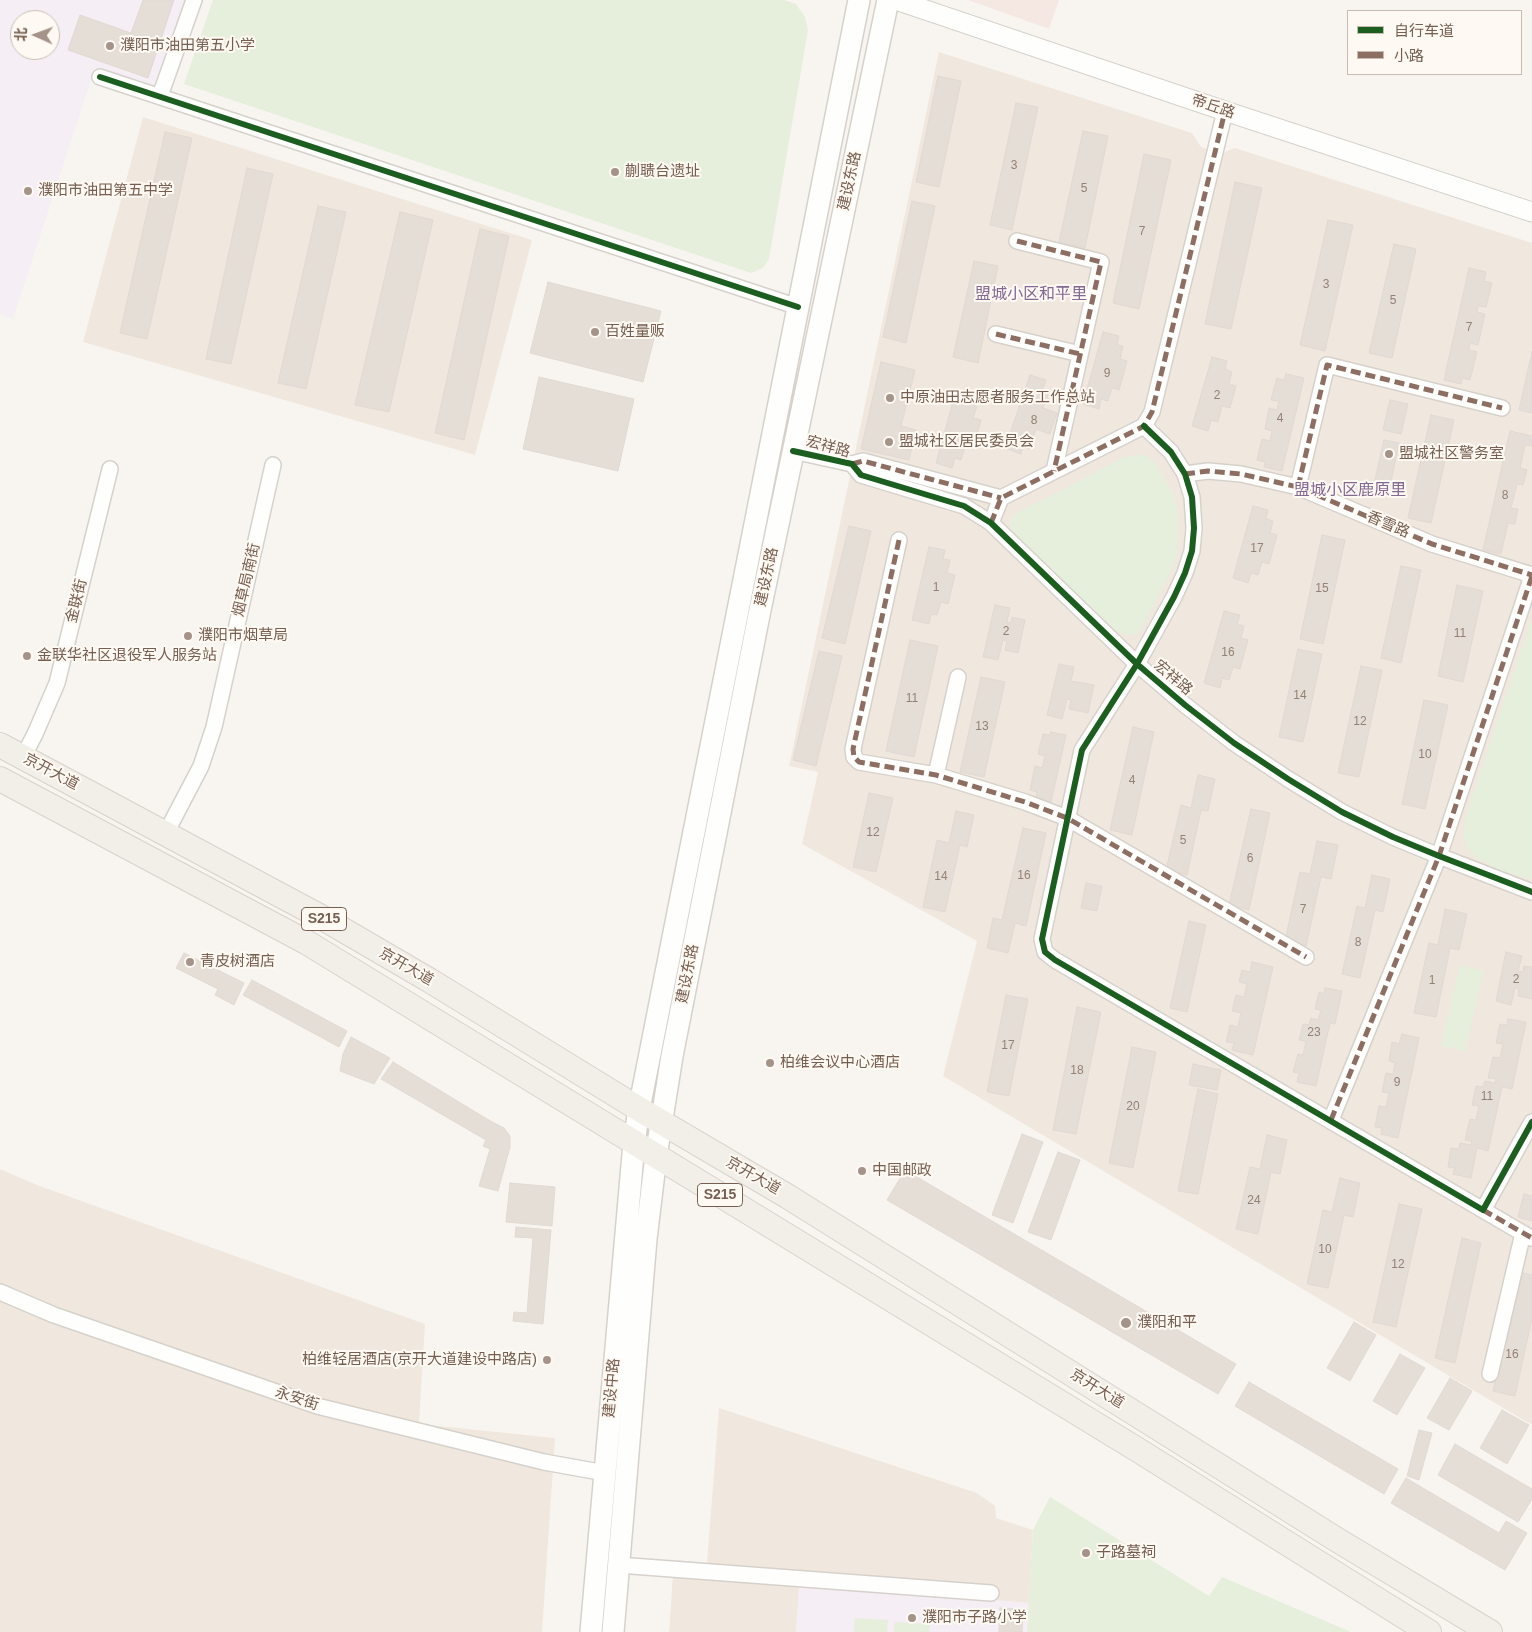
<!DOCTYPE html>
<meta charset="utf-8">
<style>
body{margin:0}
#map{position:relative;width:1532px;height:1632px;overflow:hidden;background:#f8f5f0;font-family:Arial,"Noto Sans SC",sans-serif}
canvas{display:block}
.legend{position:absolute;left:1347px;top:10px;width:175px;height:65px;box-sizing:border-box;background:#fefaf3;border:1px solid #c8bcb2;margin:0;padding:6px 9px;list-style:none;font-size:15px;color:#765e50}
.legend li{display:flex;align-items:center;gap:10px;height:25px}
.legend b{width:25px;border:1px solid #c8bcb2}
.north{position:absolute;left:10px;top:10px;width:50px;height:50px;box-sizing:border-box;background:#fefaf3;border:1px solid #c8bcb2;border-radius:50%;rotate:272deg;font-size:14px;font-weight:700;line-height:20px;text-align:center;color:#765e50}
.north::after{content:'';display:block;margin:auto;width:18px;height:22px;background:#a49388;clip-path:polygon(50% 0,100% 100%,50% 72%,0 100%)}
</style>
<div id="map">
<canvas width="1532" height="1632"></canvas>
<ul class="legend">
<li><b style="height:6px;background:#1b5e20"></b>自行车道</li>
<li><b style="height:6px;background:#8d6e63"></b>小路</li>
</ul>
<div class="north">北</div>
</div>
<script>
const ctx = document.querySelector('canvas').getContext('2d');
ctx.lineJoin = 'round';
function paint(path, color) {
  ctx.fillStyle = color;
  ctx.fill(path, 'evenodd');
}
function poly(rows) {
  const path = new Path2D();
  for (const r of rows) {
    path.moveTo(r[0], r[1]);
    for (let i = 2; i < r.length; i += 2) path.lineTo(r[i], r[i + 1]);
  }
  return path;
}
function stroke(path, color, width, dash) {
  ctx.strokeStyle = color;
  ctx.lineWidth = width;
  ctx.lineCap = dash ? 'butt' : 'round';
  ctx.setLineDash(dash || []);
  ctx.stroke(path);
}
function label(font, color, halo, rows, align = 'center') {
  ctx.font = font + ' Arial,"Noto Sans SC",sans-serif';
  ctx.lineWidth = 4;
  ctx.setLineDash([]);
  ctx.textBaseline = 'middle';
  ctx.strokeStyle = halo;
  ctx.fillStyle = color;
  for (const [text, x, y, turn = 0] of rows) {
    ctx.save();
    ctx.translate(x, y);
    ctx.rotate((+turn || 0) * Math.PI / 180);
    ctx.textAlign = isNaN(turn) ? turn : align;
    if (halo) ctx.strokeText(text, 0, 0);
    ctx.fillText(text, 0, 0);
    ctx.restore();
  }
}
paint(poly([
 [939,52,1192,133,1201,147,1222,153,1235,148,1532,243,1532,1425,943,1076,977,941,802,844,818,772,789,766],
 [143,117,532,240,475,455,83,342],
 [0,1169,37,1185,425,1324,419,1424,555,1438,542,1632,0,1632],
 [719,1408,977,1493,995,1506,996,1518,1033,1530,1029,1603,800,1585,796,1632,669,1632,674,1560,707,1563]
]), '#f0e8de');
paint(poly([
 [968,0,1059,0,1049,29]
]), '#f5e8e2');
paint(poly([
 [0,0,185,0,156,88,95,68,13,319,0,314],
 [20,20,50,20,50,50,20,50],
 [799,1585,1029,1603,1027,1632,796,1632]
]), '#f5eef4');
paint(poly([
 [213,0,784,0,796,4,805,17,808,30,769,259,763,268,751,273,184,84],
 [1134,455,1143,455,1156,463,1174,496,1179,521,1177,554,1172,570,1142,627,1138,633,1132,635,1121,634,1114,629,1018,538,1011,529,1010,522,1011,518,1016,513,1125,457],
 [1532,618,1532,880,1501,871,1476,857,1467,847,1463,832,1467,812],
 [1460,965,1484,971,1465,1051,1441,1046],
 [1050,1497,1209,1596,1222,1577,1351,1632,1027,1632,1033,1530],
 [855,1618,888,1620,887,1632,854,1632],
 [895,1622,930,1624,929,1632,894,1632]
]), '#e6eedc');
const building = poly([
 [143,0,174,0,148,78,68,50,80,15,131,33,143,0],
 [938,76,961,81,939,187,916,182,938,76],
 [1016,103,1038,107,1012,230,990,225,1016,103],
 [1083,131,1108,136,1085,248,1059,242,1083,131],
 [165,132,192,138,147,339,120,333,165,132],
 [1144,154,1171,160,1139,309,1113,303,1144,154],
 [247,168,273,174,231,364,206,359,247,168],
 [1235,182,1262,188,1231,329,1205,324,1235,182],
 [912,201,935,206,906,343,883,337,912,201],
 [318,206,346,212,306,389,278,383,318,206],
 [400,212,433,220,389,412,355,405,400,212],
 [1328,220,1353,225,1325,351,1300,345,1328,220],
 [480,229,509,236,464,440,435,433,480,229],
 [1394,244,1416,249,1392,358,1369,353,1394,244],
 [974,261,998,266,978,363,953,357,974,261],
 [1469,268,1486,272,1484,281,1492,283,1486,307,1478,306,1477,312,1485,314,1478,345,1470,343,1469,350,1477,352,1470,380,1462,378,1461,384,1444,380,1469,268],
 [548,282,661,311,643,382,530,353,548,282],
 [1103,332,1119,336,1117,345,1123,346,1120,359,1127,361,1119,390,1112,388,1108,401,1101,399,1099,409,1083,404,1103,332],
 [1532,352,1532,413,1519,410,1532,352],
 [1212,357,1227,361,1225,369,1232,372,1229,384,1236,386,1230,408,1222,406,1218,422,1211,420,1208,431,1192,426,1212,357],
 [881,362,915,370,901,426,916,430,909,460,861,449,881,362],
 [1286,374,1304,378,1282,471,1264,467,1265,462,1257,460,1262,439,1270,441,1272,431,1265,429,1269,408,1277,410,1279,401,1271,400,1277,378,1284,380,1286,374],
 [1030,375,1046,380,1042,391,1049,393,1043,408,1057,413,1050,434,1036,429,1029,449,1023,447,1021,454,1005,448,1030,375],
 [539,377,634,399,618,471,523,449,539,377],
 [956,391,972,396,970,404,977,406,973,418,981,420,973,449,965,447,961,460,955,458,952,468,936,463,956,391],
 [1390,400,1408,404,1401,434,1383,430,1390,400],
 [1431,415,1454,420,1431,523,1408,518,1431,415],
 [1510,431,1532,436,1532,446,1525,445,1520,468,1527,470,1523,485,1517,484,1511,508,1518,509,1515,524,1508,523,1501,554,1483,550,1510,431],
 [1384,440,1399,443,1388,496,1372,493,1384,440],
 [1253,506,1268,510,1266,519,1273,521,1270,533,1277,535,1269,564,1262,562,1258,575,1251,573,1248,583,1233,578,1253,506],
 [849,526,871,531,845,644,822,638,849,526],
 [1322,535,1345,540,1323,644,1300,639,1322,535],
 [929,547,945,550,943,559,950,560,947,573,955,575,948,604,941,602,937,615,931,614,929,624,912,620,929,547],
 [1401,566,1421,570,1401,663,1381,658,1401,566],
 [1457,585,1483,591,1463,682,1438,676,1457,585],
 [995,605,1010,608,1007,622,1011,623,1012,617,1025,620,1018,653,1005,650,1007,641,1003,640,998,660,983,657,995,605],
 [1224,611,1240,615,1237,624,1244,626,1241,638,1248,640,1240,669,1233,667,1229,680,1222,678,1220,688,1204,683,1224,611],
 [910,640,938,646,914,757,886,751,910,640],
 [1298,649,1322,654,1303,742,1279,737,1298,649],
 [819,651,842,656,816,766,793,760,819,651],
 [1059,664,1074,667,1071,681,1094,685,1088,713,1069,709,1071,700,1067,699,1062,719,1047,715,1059,664],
 [1361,666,1382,670,1359,777,1338,773,1361,666],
 [981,677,1005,682,984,777,960,772,981,677],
 [1424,700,1448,705,1425,809,1402,804,1424,700],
 [1133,727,1154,732,1132,835,1110,830,1133,727],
 [1051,732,1066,735,1051,802,1036,798,1037,792,1030,790,1035,766,1042,768,1045,756,1038,754,1043,734,1050,735,1051,732],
 [1198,775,1215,779,1208,811,1201,810,1187,875,1166,870,1181,805,1191,808,1198,775],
 [869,793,893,798,876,872,853,867,869,793],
 [1251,809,1270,813,1249,910,1229,905,1251,809],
 [956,811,974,815,967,847,960,845,945,912,923,907,937,840,949,843,956,811],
 [1023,828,1046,833,1026,926,1015,923,1008,953,987,948,993,918,1002,920,1023,828],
 [1317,841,1338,845,1331,879,1321,877,1306,946,1285,941,1300,872,1310,874,1317,841],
 [1372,875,1390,879,1383,912,1375,910,1360,978,1342,974,1357,906,1365,908,1372,875],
 [1086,883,1102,886,1097,911,1081,908,1086,883],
 [1445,909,1467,914,1459,950,1450,948,1436,1017,1414,1013,1429,943,1438,945,1445,909],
 [1189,921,1206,925,1187,1012,1170,1008,1189,921],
 [1506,952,1522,956,1518,971,1523,972,1524,966,1532,967,1532,999,1518,996,1519,989,1515,988,1511,1005,1496,1001,1506,952],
 [184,953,244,983,234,1005,215,995,218,989,176,968,184,953],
 [1252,962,1273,967,1253,1055,1232,1050,1234,1043,1226,1042,1230,1025,1238,1027,1241,1013,1232,1011,1236,995,1244,997,1247,984,1239,982,1242,970,1250,972,1252,962],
 [252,980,347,1031,339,1047,243,995,252,980],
 [1325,988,1342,991,1335,1024,1330,1023,1316,1086,1297,1082,1299,1073,1293,1072,1298,1054,1303,1055,1306,1041,1299,1040,1303,1024,1309,1025,1311,1018,1318,1020,1321,1010,1315,1009,1319,992,1324,994,1325,988],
 [1006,995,1028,999,1009,1096,987,1092,1006,995],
 [1077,1007,1101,1012,1076,1134,1053,1130,1077,1007],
 [1508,1019,1526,1022,1512,1089,1502,1087,1488,1151,1477,1148,1471,1178,1453,1174,1455,1168,1448,1167,1451,1148,1459,1149,1460,1143,1471,1145,1472,1141,1465,1140,1470,1119,1476,1120,1479,1106,1472,1105,1476,1086,1483,1087,1485,1081,1495,1083,1496,1079,1488,1078,1493,1057,1500,1058,1503,1044,1496,1043,1500,1024,1507,1025,1508,1019],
 [1402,1034,1419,1038,1398,1138,1381,1134,1382,1128,1375,1127,1379,1106,1386,1107,1389,1093,1382,1092,1386,1073,1393,1074,1395,1063,1389,1061,1392,1042,1399,1044,1402,1034],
 [351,1037,390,1058,374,1084,340,1071,343,1054,351,1037],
 [1132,1047,1156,1052,1133,1168,1109,1163,1132,1047],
 [393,1062,487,1119,504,1128,510,1136,510,1147,498,1191,479,1186,490,1149,483,1146,486,1140,381,1079,393,1062],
 [1193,1064,1221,1070,1217,1090,1189,1085,1193,1064],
 [1198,1089,1218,1094,1198,1194,1178,1191,1198,1089],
 [1022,1134,1043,1142,1013,1223,992,1215,1022,1134],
 [1267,1135,1287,1140,1280,1174,1271,1172,1258,1234,1236,1229,1250,1167,1260,1169,1267,1135],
 [1058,1152,1080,1160,1051,1240,1028,1232,1058,1152],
 [905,1170,1236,1364,1218,1394,887,1200,905,1170],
 [1340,1178,1360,1183,1353,1217,1344,1215,1328,1288,1307,1284,1323,1210,1332,1212,1340,1178],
 [510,1183,555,1187,552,1226,506,1222,510,1183],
 [1524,1194,1532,1196,1532,1221,1518,1217,1524,1194],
 [1399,1204,1422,1209,1396,1327,1373,1322,1399,1204],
 [516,1227,551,1230,543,1324,513,1321,514,1312,527,1313,533,1238,515,1237,516,1227],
 [1462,1238,1481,1243,1455,1363,1435,1358,1462,1238],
 [1519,1272,1532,1275,1532,1318,1515,1396,1493,1391,1519,1272],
 [1354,1322,1376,1335,1350,1381,1327,1368,1354,1322],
 [1400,1354,1425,1368,1397,1415,1373,1401,1400,1354],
 [1450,1378,1472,1391,1449,1430,1427,1418,1450,1378],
 [1249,1382,1398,1469,1384,1494,1235,1406,1249,1382],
 [1502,1410,1529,1425,1507,1464,1480,1448,1502,1410],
 [1419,1430,1432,1433,1419,1480,1407,1476,1419,1430],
 [1455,1444,1532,1489,1532,1499,1518,1522,1438,1475,1455,1444],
 [1406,1478,1499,1533,1506,1521,1527,1533,1505,1570,1391,1503,1406,1478],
 [1000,1608,1023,1609,1022,1632,999,1632,1000,1608]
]);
paint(building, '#e5ded7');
stroke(building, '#e1d9d2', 1);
const minor = poly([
 [100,77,798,307],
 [160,96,194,0],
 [1017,241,1101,262,1054,471],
 [996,334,1080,354],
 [1144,426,1171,452,1185,474,1192,497,1194,528,1192,551,1185,573,1174,597,1137,664,1082,750,1042,939,1045,952,1055,960,1483,1210,1532,1122],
 [793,451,852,464,861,475,964,506,991,523,1137,664,1185,705,1234,743,1288,779,1342,812,1393,837,1439,856,1532,892],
 [852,464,863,461,1001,498],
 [1185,474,1208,471,1241,474,1298,487,1432,544,1532,575],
 [1298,487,1327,365,1502,408],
 [991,523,1001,498,1144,426,1152,412,1225,111],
 [899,540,853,749,854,757,859,762,936,775,1025,802,1067,818,1306,957],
 [23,757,35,734,57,683,110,469],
 [936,775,958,677],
 [166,833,201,766,214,727,273,465],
 [1331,1120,1439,856,1532,576],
 [1483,1210,1531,1238],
 [0,1292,54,1315,317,1406,544,1462,605,1473],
 [1490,1374,1523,1233],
 [618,1565,991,1593]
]);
const tertiary = poly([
 [896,0,1225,111,1532,212]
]);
const secondary = poly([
 [591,1632,634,1143,639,1109,859,0],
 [613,1632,646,1239,656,1156,672,1056,760,610,888,0]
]);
const primary = poly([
 [0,745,321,917,429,980,639,1109,787,1196,1339,1541,1490,1632],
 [0,779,306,942,1138,1450,1429,1632]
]);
stroke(minor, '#d6d1cb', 18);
stroke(tertiary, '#d6d1cb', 21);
stroke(secondary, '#d6d1ca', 24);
stroke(primary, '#d9d1cc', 26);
stroke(minor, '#fefefd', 15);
stroke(tertiary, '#fefefd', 19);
stroke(secondary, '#fefefd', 21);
stroke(primary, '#f2eee8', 24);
stroke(poly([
 [1017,241,1101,262,1054,471],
 [996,334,1080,354],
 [852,464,863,461,1001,498],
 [1185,474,1208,471,1241,474,1298,487,1432,544,1532,575],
 [1298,487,1327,365,1502,408],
 [991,523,1001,498,1144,426,1152,412,1225,111],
 [899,540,853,749,854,757,859,762,936,775,1025,802,1067,818,1306,957],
 [1331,1120,1439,856,1532,576],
 [1483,1210,1532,1238]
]), '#8d6e63', 5, [10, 5]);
stroke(poly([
 [100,77,798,307],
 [1144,426,1171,452,1185,474,1192,497,1194,528,1192,551,1185,573,1174,597,1137,664,1082,750,1042,939,1045,952,1055,960,1483,1210,1532,1122],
 [793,451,852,464,861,475,964,506,991,523,1137,664,1185,705,1234,743,1288,779,1342,812,1393,837,1439,856,1532,892]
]), '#1b5e20', 6);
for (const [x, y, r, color] of [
 [110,46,5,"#a49388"],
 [615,172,5,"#a49388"],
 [28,191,5,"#a49388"],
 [595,332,5,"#a49388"],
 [890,398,5,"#a49388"],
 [889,442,5,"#a49388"],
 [1389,454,5,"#a49388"],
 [188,636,5,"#a49388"],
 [27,656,5,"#a49388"],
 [190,962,5,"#a49388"],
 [770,1063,5,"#a49388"],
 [862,1171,5,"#a49388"],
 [1126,1323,6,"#a49388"],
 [547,1360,5,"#a49388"],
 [1086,1553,5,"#a49388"],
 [912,1618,5,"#a49388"]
]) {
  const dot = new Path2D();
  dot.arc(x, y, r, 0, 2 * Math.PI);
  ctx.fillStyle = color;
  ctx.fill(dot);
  stroke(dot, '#fefaf3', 2);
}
label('12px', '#948074', null, [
 ["3",1014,166],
 ["5",1084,189],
 ["7",1142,232],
 ["3",1326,285],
 ["5",1393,301],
 ["7",1469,328],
 ["9",1107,374],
 ["2",1217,396],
 ["4",1280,419],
 ["8",1034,421],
 ["8",1505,496],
 ["17",1257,549],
 ["1",936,588],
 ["15",1322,589],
 ["2",1006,632],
 ["11",1460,634],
 ["16",1228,653],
 ["14",1300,696],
 ["11",912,699],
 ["12",1360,722],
 ["13",982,727],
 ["10",1425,755],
 ["4",1132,781],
 ["12",873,833],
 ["5",1183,841],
 ["6",1250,859],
 ["16",1024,876],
 ["14",941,877],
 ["7",1303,910],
 ["8",1358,943],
 ["2",1516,980],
 ["1",1432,981],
 ["23",1314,1033],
 ["17",1008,1046],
 ["18",1077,1071],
 ["9",1397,1083],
 ["11",1487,1097],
 ["20",1133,1107],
 ["24",1254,1201],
 ["10",1325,1250],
 ["12",1398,1265],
 ["16",1512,1355]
]);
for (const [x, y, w] of [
 [324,919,45],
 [720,1195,45]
]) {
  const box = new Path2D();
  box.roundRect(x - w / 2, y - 11.5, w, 23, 4);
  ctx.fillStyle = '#fefaf3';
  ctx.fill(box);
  stroke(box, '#765e50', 1);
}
label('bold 14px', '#765e50', null, [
 ["S215",324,919],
 ["S215",720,1195]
]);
label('15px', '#765e50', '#fefaf3', [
 ["濮阳市油田第五小学",120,46],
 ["蒯聩台遗址",625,172],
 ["濮阳市油田第五中学",38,191],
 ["百姓量贩",605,332],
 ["中原油田志愿者服务工作总站",900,398],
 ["盟城社区居民委员会",899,442],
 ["盟城社区警务室",1399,454],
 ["濮阳市烟草局",198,636],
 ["金联华社区退役军人服务站",37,656],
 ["青皮树酒店",200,962],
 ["柏维会议中心酒店",780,1063],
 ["中国邮政",872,1171],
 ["濮阳和平",1137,1323],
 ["柏维轻居酒店(京开大道建设中路店)",537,1360,"right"],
 ["子路墓祠",1096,1553],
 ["濮阳市子路小学",922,1618]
], 'left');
label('15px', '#765e50', '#fefaf3', [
 ["帝丘路",1213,107,19],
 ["建设东路",850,181,-78],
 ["宏祥路",828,447,15],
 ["香雪路",1388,525,23],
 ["建设东路",767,577,-78],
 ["烟草局南街",247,580,-77],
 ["金联街",77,601,-76],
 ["宏祥路",1173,678,40],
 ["京开大道",51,772,28],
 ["京开大道",406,967,30],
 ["建设东路",688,974,-79],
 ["京开大道",753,1176,30],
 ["建设中路",612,1388,-85],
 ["京开大道",1097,1389,32],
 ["永安街",297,1399,18]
]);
label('16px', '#846891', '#fefaf3', [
 ["盟城小区和平里",1031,295],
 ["盟城小区鹿原里",1350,491]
]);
</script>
